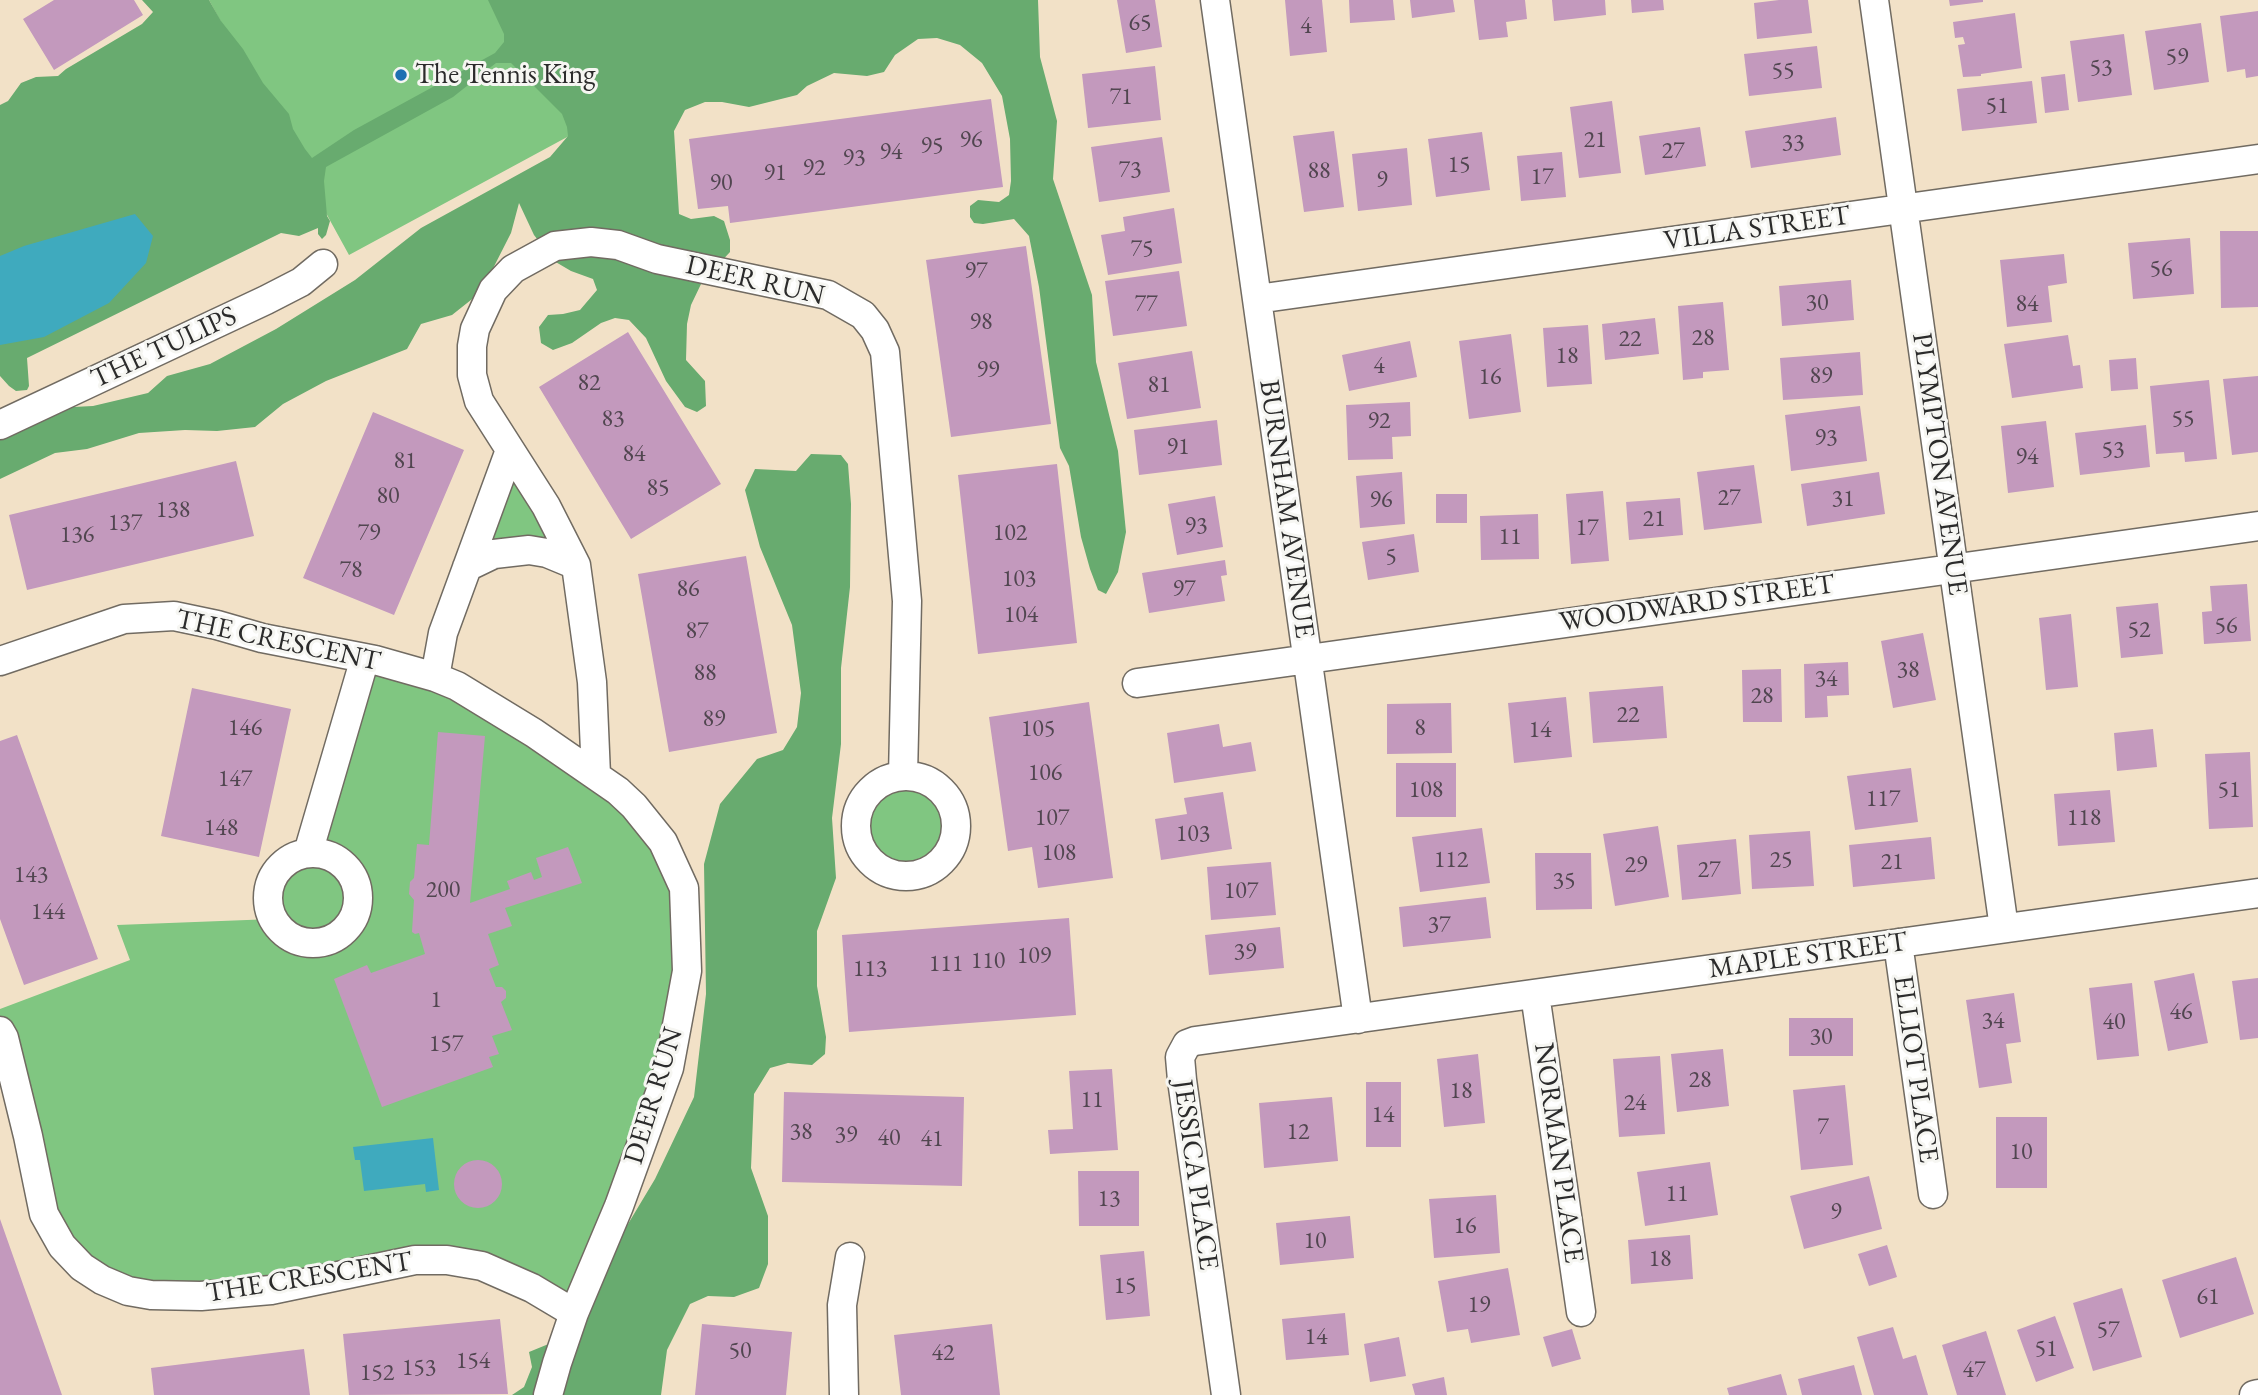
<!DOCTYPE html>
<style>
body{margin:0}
canvas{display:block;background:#f2e1c7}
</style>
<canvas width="2258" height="1395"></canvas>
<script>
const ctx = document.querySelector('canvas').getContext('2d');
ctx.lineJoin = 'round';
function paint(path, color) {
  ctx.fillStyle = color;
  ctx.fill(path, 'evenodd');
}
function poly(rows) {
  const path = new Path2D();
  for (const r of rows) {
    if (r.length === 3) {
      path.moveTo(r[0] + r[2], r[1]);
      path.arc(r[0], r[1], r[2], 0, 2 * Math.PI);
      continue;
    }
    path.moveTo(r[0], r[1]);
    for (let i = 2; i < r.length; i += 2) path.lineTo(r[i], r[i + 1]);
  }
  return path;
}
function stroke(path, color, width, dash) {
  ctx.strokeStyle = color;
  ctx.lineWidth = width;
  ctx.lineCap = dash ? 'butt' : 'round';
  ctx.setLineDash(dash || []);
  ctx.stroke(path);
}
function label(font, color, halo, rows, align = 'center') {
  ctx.font = font + ' "EB Garamond",serif';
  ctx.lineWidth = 6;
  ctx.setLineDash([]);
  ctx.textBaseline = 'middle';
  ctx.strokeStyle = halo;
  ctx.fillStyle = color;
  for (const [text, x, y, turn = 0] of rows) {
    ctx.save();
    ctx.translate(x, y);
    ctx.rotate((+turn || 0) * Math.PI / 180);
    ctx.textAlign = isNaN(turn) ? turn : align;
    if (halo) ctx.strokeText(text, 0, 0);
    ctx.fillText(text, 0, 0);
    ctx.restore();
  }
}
paint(poly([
 [209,0,511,0,582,129,349,255],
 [510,450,576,565,484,558],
 [365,658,457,686,663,842,687,971,574,1313,482,1266,151,1295,62,1246,0,1031,0,1009,130,960,117,925,273,919,269,910,267,894,271,879,280,866,293,857,308,853],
 [906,826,50]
]), '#80c681');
paint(poly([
 [142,0,209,0,221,21,243,49,263,83,289,114,293,129,305,149,312,158,354,130,495,53,504,42,504,34,488,0,1038,0,1040,57,1057,121,1053,179,1092,295,1096,362,1118,451,1126,532,1118,572,1106,594,1098,590,1090,569,1081,537,1069,466,1060,448,1039,287,1029,236,1014,219,983,224,974,223,970,217,970,206,978,200,999,202,1009,195,1011,181,1010,139,1002,96,982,63,960,45,937,38,918,39,895,55,884,72,867,76,834,73,807,86,797,95,749,107,722,102,705,102,685,110,674,131,679,214,691,219,714,216,724,221,730,240,730,252,702,282,691,305,687,324,686,360,705,381,706,406,697,412,685,407,666,381,646,338,629,320,615,318,601,323,572,343,553,350,541,343,539,327,548,315,563,314,580,310,597,290,593,279,571,271,554,261,534,235,519,203,511,233,481,292,452,315,421,324,407,349,326,381,283,404,255,427,217,431,185,430,139,433,87,449,55,453,0,479,0,434,51,413,73,407,93,406,148,393,167,376,210,364,276,329,355,280,421,228,550,157,568,136,567,127,562,114,511,63,496,63,453,97,326,167,324,181,327,216,330,221,326,235,322,239,318,234,318,228,299,236,281,233,27,358,29,386,27,390,16,391,9,386,0,376,0,105,8,101,21,83,36,77,58,76,66,69,142,24,153,12],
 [811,454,841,455,848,464,851,504,850,587,841,668,841,744,832,818,836,878,817,931,817,986,826,1037,825,1054,812,1065,788,1063,770,1068,754,1094,751,1168,768,1216,768,1264,759,1288,734,1297,708,1296,690,1304,667,1350,661,1395,512,1395,524,1387,532,1367,529,1352,551,1343,622,1234,655,1179,694,1097,706,994,704,864,720,804,757,759,783,750,797,727,801,693,792,625,760,547,745,490,755,469,796,471]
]), '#68ab6f');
paint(poly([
 [135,214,153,236,146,263,109,303,44,337,0,345,0,256,24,246],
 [433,1138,439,1190,426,1192,425,1184,364,1191,360,1160,355,1160,353,1147]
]), '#3faabe');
paint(poly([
 [54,0,134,0,143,15,54,70,23,19],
 [1117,0,1155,0,1162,47,1126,53],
 [1285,0,1322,0,1327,52,1290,56],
 [1349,0,1393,0,1395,20,1350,23],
 [1410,0,1453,0,1455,12,1412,18],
 [1474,0,1525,0,1527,19,1506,22,1508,37,1479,40],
 [1552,0,1605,0,1606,15,1554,21],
 [1631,0,1663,0,1664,10,1632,13],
 [1779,0,1808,0,1812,33,1757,39,1754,3],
 [1949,0,1983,0,1983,2,1950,6],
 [2258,11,2258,76,2246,78,2245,69,2227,72,2220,16],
 [2015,13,2022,68,1981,74,1981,76,1963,77,1958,45,1965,44,1963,37,1955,38,1953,22],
 [2201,23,2209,82,2154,90,2145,31],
 [2124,34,2132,95,2078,102,2070,41],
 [1817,46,1822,88,1749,96,1744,54],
 [1155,66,1161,120,1088,128,1082,74],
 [2065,74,2069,110,2045,113,2041,77],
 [2032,81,2037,123,1962,131,1957,89],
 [991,99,1003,187,730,223,728,206,698,209,689,139],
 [1612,101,1621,173,1579,178,1570,107],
 [1836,117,1841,155,1751,168,1745,131],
 [1700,127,1706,166,1645,175,1639,136],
 [1334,131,1344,207,1304,212,1293,136],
 [1482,132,1490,190,1436,197,1428,139],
 [1162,137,1170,192,1099,202,1091,147],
 [1407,148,1412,205,1358,211,1352,154],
 [1562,152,1566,197,1521,201,1517,156],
 [1174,208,1182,263,1108,275,1101,235,1125,231,1123,217],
 [2220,231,2258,231,2258,307,2221,308],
 [2190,238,2194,294,2133,299,2128,243],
 [1026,246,1051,424,951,437,926,260],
 [2064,254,2067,283,2048,286,2052,322,2007,327,2000,260],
 [1179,271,1187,326,1113,336,1105,281],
 [1851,280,1854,320,1782,326,1779,286],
 [1723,302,1729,370,1703,372,1703,378,1683,380,1678,306],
 [1655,318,1659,354,1605,360,1602,324],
 [1588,325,1592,384,1547,387,1543,328],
 [628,332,721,484,631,539,539,387],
 [1511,334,1521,412,1469,419,1459,341],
 [2068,335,2073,366,2080,365,2083,388,2012,398,2004,344],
 [1410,341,1417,377,1349,391,1342,355],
 [1192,351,1201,408,1127,419,1118,363],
 [1860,352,1863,395,1783,400,1780,358],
 [2136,358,2138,389,2111,391,2109,360],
 [2258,376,2258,452,2232,455,2223,379],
 [2209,380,2217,459,2185,462,2184,452,2156,454,2150,386],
 [1410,402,1411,436,1392,437,1393,459,1348,460,1346,405],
 [1860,406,1867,461,1791,471,1785,415],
 [373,412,464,450,394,615,303,578],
 [1217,420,1222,465,1139,475,1134,430],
 [2046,421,2054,487,2008,493,2001,426],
 [2146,425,2150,467,2080,475,2075,433],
 [236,461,254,536,27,590,9,515],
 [1057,464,1077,643,978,654,958,475],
 [1754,465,1762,523,1704,530,1697,472],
 [1402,472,1405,524,1360,528,1356,476],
 [1879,472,1885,514,1807,526,1801,484],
 [1603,491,1609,561,1571,564,1566,494],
 [1436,494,1467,494,1467,523,1436,523],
 [1215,496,1223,547,1177,555,1168,504],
 [1680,498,1683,535,1629,540,1626,502],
 [1538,514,1539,559,1481,560,1480,516],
 [1414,534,1419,572,1368,580,1362,542],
 [746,556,777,733,669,752,638,574],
 [1225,560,1227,575,1221,576,1225,601,1149,613,1142,573],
 [2247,584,2251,641,2204,644,2202,612,2212,611,2210,586],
 [2158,603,2163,654,2121,658,2116,607],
 [2071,614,2078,687,2046,690,2039,618],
 [1923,633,1936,700,1893,708,1881,641],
 [1848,662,1849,695,1827,696,1828,717,1805,718,1804,664],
 [1781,669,1782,722,1743,722,1742,670],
 [1663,686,1667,738,1593,743,1589,692],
 [192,688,291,709,259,857,161,836],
 [1566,697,1572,757,1514,763,1508,703],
 [1089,702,1113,878,1038,888,1032,847,1008,851,989,717],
 [1451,703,1452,753,1387,754,1387,704],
 [1219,724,1223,747,1251,742,1256,771,1174,783,1167,733],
 [2153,729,2157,767,2117,771,2114,733],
 [438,732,485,736,470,903,510,889,507,881,531,872,534,880,542,877,536,858,568,847,582,883,505,908,512,926,488,934,499,965,489,969,496,987,502,987,506,991,506,998,501,1002,512,1030,492,1036,499,1054,489,1057,493,1067,382,1107,334,979,367,965,371,973,425,954,419,933,415,934,412,932,414,900,409,894,410,882,414,878,417,844,429,845],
 [17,735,98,959,24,985,0,919,0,741],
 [2250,752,2253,827,2209,829,2205,754],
 [1396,763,1456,763,1456,817,1396,817],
 [1911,768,1918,822,1855,830,1847,776],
 [2110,790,2115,842,2058,846,2054,794],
 [1223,792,1232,849,1161,860,1155,819,1187,814,1184,798],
 [1658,826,1669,897,1615,906,1603,834],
 [1482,828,1490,883,1420,892,1412,837],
 [1810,831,1814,886,1752,889,1749,835],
 [1931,837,1935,879,1853,887,1849,845],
 [1736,839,1741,894,1682,900,1677,845],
 [1535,853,1591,853,1592,909,1536,910],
 [1271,862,1276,915,1211,920,1207,867],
 [1486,897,1491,938,1403,947,1399,907],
 [1069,918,1076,1015,849,1032,842,935],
 [1280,927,1284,968,1209,975,1205,935],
 [2194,973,2208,1043,2168,1051,2154,981],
 [2258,978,2258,1038,2240,1040,2232,981],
 [2132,983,2139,1056,2097,1060,2089,988],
 [2014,993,2021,1042,2006,1044,2012,1083,1979,1088,1966,1000],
 [1789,1018,1853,1018,1853,1056,1789,1056],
 [1723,1049,1729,1106,1677,1112,1671,1054],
 [1478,1054,1485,1123,1444,1127,1437,1059],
 [1660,1056,1665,1134,1619,1137,1613,1059],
 [1112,1069,1118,1150,1050,1154,1048,1130,1073,1129,1069,1071],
 [1366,1082,1401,1082,1401,1147,1366,1147],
 [1845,1085,1853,1165,1801,1170,1793,1090],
 [784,1092,964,1097,962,1186,782,1182],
 [1332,1097,1338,1161,1264,1168,1259,1103],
 [1996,1117,2047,1117,2047,1188,1996,1188],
 [478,1184,24],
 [1710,1162,1718,1215,1645,1226,1637,1172],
 [1078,1171,1139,1171,1139,1226,1079,1226],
 [1869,1176,1882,1229,1804,1249,1790,1196],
 [1496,1195,1500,1253,1434,1258,1429,1199],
 [1350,1216,1354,1258,1280,1265,1276,1223],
 [0,1219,62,1395,0,1395],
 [1690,1235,1693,1279,1631,1284,1628,1240],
 [1887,1245,1897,1277,1869,1286,1858,1254],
 [1144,1251,1150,1316,1106,1320,1100,1255],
 [2236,1257,2254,1314,2180,1338,2162,1280],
 [1508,1268,1520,1335,1471,1343,1468,1329,1447,1332,1438,1281],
 [2122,1288,2142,1357,2093,1371,2073,1303],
 [1345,1313,1349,1355,1286,1360,1282,1319],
 [2055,1316,2074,1368,2036,1382,2017,1330],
 [500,1319,508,1394,349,1395,343,1334],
 [702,1324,792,1332,786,1395,695,1395],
 [992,1324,1000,1395,901,1395,894,1335],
 [1893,1327,1903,1359,1916,1355,1928,1395,1874,1395,1857,1337],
 [1572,1329,1581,1359,1552,1367,1543,1337],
 [1986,1331,2006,1395,1957,1395,1942,1345],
 [1399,1337,1406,1376,1370,1382,1364,1344],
 [304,1349,310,1395,154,1395,151,1368],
 [1854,1365,1862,1395,1802,1395,1798,1379],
 [1781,1374,1787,1395,1729,1395,1727,1388],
 [1444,1377,1447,1395,1415,1395,1412,1384]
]), '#c399bd');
const minor = poly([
 [1215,0,1358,1019],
 [1874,0,2004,928],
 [1257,299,2258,159],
 [0,425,266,300,301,282,323,264],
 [467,567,494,554,529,550,547,553,576,565],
 [0,661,124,619,174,616,217,625,262,638,375,660,435,677,457,686,534,733,618,791,634,806,663,842,684,888,687,971,669,1068,619,1206,574,1313,557,1363,548,1395],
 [435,677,443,633,510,450],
 [1137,683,2258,526],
 [596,775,592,682,576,565,546,506,479,401,472,375,472,346,475,329,493,290,513,269,555,246,591,242,618,245,657,259,828,295,863,315,875,330,885,352,907,601,903,776],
 [906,826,50],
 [313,898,45],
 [308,853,365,658],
 [1898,943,1933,1194],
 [1535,994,1581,1312],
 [0,1031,4,1038,28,1136,44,1214,62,1246,82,1267,102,1280,128,1291,151,1295,201,1296,271,1290,415,1260,447,1260,482,1266,532,1288,574,1313],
 [844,1395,842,1305,850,1257],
 [1226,1395,1182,1080,1180,1057,1187,1044,1195,1041,2258,893],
 [2254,1395,2258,1394]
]);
stroke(minor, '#716b62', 31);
stroke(minor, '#fff', 28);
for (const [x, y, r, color] of [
 [401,75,7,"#1f6fb2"]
]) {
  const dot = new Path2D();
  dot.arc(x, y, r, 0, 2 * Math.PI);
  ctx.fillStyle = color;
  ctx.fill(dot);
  stroke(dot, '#f6f6f2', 2.5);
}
label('24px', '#514650', null, [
 ["65",1140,23],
 ["4",1306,26],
 ["59",2177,57],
 ["53",2101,68],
 ["55",1783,71],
 ["71",1121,97],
 ["51",1997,106],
 ["96",971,140],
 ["21",1595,140],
 ["33",1793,143],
 ["95",932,146],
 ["27",1673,151],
 ["94",891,152],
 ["93",854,158],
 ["15",1459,165],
 ["92",814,168],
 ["73",1130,170],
 ["88",1319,171],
 ["91",775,173],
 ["17",1542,177],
 ["9",1382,180],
 ["90",721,183],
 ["75",1142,249],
 ["56",2161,269],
 ["97",976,271],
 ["30",1817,303],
 ["77",1146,304],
 ["84",2027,304],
 ["98",981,322],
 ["28",1703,338],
 ["22",1630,339],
 ["18",1567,356],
 ["4",1379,366],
 ["99",988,370],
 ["89",1821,376],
 ["16",1490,377],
 ["82",589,383],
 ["81",1159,385],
 ["83",613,419],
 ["55",2183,419],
 ["92",1379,421],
 ["93",1826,438],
 ["91",1178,447],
 ["53",2113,450],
 ["84",634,454],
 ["94",2027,457],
 ["81",405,461],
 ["85",658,488],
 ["80",388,496],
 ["27",1729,498],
 ["31",1843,499],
 ["96",1381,500],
 ["138",173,510],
 ["21",1654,519],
 ["137",125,523],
 ["93",1196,526],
 ["17",1587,528],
 ["79",369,533],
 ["102",1010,533],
 ["136",77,535],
 ["11",1510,537],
 ["5",1391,557],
 ["78",351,570],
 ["103",1019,579],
 ["86",688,589],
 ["97",1184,589],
 ["104",1021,615],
 ["56",2226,626],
 ["52",2139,630],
 ["87",697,631],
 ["38",1908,670],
 ["88",705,673],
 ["34",1826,679],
 ["28",1762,696],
 ["22",1628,715],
 ["89",714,719],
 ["146",245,728],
 ["8",1420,728],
 ["105",1038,729],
 ["14",1540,730],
 ["106",1045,773],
 ["147",235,779],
 ["108",1426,790],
 ["51",2229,790],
 ["117",1883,799],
 ["107",1052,818],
 ["118",2084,818],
 ["148",221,828],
 ["103",1193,834],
 ["108",1059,853],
 ["112",1451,860],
 ["25",1781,860],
 ["21",1892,862],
 ["29",1636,865],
 ["27",1709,870],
 ["143",31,875],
 ["35",1564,881],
 ["200",443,890],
 ["107",1241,891],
 ["144",48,912],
 ["37",1439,925],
 ["39",1245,952],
 ["109",1034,956],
 ["110",988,961],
 ["111",946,964],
 ["113",870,969],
 ["1",436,1000],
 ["46",2181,1012],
 ["34",1993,1021],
 ["40",2114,1022],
 ["30",1821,1037],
 ["157",446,1044],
 ["28",1700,1080],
 ["18",1461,1091],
 ["11",1092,1100],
 ["24",1635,1103],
 ["14",1383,1115],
 ["7",1823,1127],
 ["38",801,1132],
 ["12",1298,1132],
 ["39",846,1135],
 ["40",889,1138],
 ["41",932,1139],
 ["10",2021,1152],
 ["11",1677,1194],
 ["13",1109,1199],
 ["9",1836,1212],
 ["16",1465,1226],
 ["10",1315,1241],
 ["18",1660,1259],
 ["15",1125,1286],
 ["61",2208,1297],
 ["19",1479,1305],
 ["57",2108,1330],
 ["14",1316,1337],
 ["51",2046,1349],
 ["50",740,1351],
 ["42",943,1353],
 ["154",473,1361],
 ["153",419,1368],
 ["47",1974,1370],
 ["152",377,1373]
]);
label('28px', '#2b2b2b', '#f6f6f2', [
 ["The Tennis King",415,75]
], 'left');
label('28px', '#2b2b2b', '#f6f6f2', [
 ["VILLA STREET",1757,229,-8],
 ["DEER RUN",755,281,13],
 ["THE TULIPS",164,348,-25],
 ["PLYMPTON AVENUE",1939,464,82],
 ["BURNHAM AVENUE",1286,509,82],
 ["WOODWARD STREET",1697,604,-8],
 ["THE CRESCENT",278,641,12],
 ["MAPLE STREET",1808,956,-8],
 ["ELLIOT PLACE",1915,1069,82],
 ["DEER RUN",654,1096,-73],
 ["NORMAN PLACE",1558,1153,82],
 ["JESSICA PLACE",1195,1175,82],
 ["THE CRESCENT",309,1278,-9]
]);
</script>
